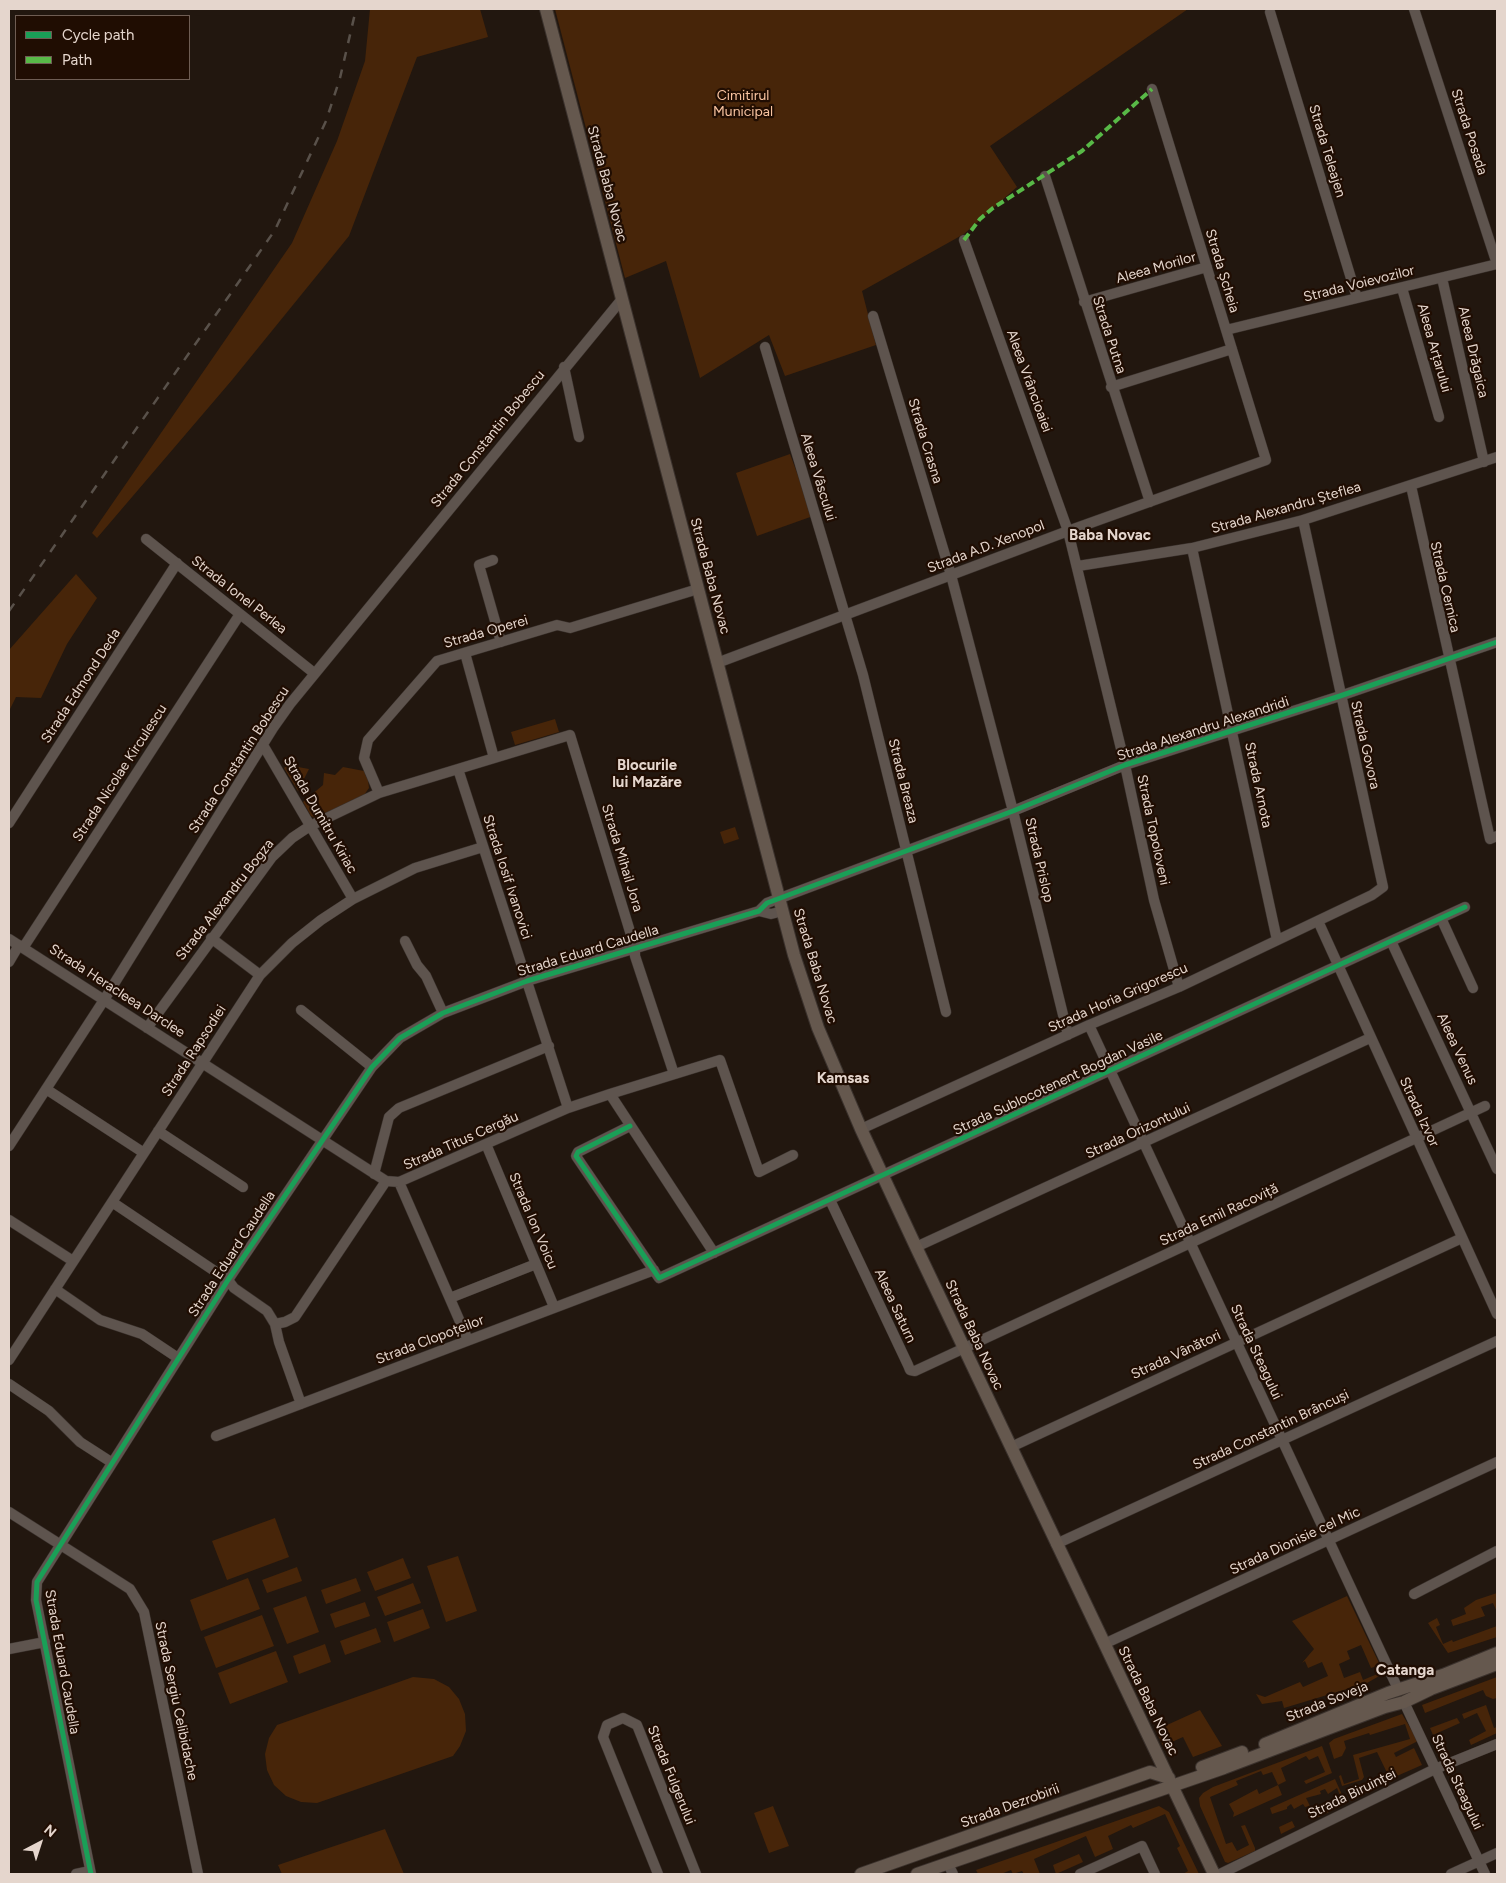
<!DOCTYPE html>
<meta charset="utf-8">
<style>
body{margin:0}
#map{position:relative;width:1506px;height:1883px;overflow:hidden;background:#22170f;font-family:Figtree,sans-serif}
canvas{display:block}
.frame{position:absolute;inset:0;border:10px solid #e5d6cd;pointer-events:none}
.legend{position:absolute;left:15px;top:15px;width:175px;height:65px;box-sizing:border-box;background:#200d02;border:1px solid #6f5d53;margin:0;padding:6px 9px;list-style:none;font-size:15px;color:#e5d6cd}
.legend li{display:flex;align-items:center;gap:10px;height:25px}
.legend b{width:25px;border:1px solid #6f5d53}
.north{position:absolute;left:15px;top:1818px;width:50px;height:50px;-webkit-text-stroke:4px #200d02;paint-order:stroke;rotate:40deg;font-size:14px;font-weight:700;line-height:20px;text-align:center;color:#e5d6cd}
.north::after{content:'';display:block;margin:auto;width:18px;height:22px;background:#e5d6cd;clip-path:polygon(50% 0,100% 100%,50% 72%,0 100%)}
</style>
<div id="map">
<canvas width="1506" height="1883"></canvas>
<div class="frame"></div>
<ul class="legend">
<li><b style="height:6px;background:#1a9f57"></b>Cycle path</li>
<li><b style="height:6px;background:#58b947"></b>Path</li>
</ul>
<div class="north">N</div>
</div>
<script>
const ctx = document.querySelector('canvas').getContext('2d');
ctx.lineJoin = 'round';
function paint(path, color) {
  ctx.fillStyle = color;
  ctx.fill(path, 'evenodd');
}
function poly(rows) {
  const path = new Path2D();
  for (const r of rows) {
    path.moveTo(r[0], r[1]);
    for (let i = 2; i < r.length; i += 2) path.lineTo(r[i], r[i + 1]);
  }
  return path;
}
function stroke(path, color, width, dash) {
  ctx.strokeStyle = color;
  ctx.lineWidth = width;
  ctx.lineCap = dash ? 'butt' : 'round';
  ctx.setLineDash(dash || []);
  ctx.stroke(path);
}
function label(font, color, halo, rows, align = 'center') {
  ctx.font = font + ' Figtree,sans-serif';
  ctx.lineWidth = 4.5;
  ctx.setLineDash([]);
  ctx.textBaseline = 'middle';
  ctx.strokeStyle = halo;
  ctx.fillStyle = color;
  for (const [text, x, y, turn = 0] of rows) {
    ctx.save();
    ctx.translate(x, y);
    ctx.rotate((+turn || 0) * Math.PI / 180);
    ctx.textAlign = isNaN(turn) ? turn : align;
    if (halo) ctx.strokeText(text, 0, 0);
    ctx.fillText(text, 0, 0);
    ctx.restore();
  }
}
paint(poly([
 [370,9,480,9,488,37,417,57,349,236,232,380,97,538,92,533,292,243,337,141,365,61],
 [555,9,1188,9,990,146,1017,187,964,234,862,291,876,345,785,376,769,335,700,378,666,261,625,278],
 [790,454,813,516,757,536,736,473],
 [76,574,97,598,67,644,41,698,16,697,9,711,9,650],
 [555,719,559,732,515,745,511,732],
 [287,765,309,769,298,791,284,768],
 [343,767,364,771,368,780,369,788,364,795,315,818,311,816,303,802,323,785,324,773,335,775],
 [735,827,739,839,724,844,720,832],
 [275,1518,289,1557,227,1580,212,1541],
 [458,1556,477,1611,446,1622,427,1566],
 [403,1558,411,1578,375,1591,367,1572],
 [297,1567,302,1581,267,1593,262,1580],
 [248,1578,260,1609,201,1631,190,1600],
 [356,1578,361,1591,326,1604,321,1590],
 [413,1583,421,1603,385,1616,377,1597],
 [1497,1593,1497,1612,1493,1603,1481,1607,1485,1616,1453,1626,1451,1620,1466,1614,1464,1608,1476,1600],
 [306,1596,319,1632,287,1644,273,1608],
 [1347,1596,1380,1665,1371,1668,1361,1645,1347,1651,1350,1659,1339,1664,1344,1678,1360,1672,1363,1680,1382,1672,1381,1675,1367,1683,1284,1708,1282,1701,1262,1704,1256,1694,1265,1697,1300,1682,1303,1687,1328,1676,1322,1662,1308,1668,1305,1661,1302,1663,1314,1649,1292,1621],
 [365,1602,370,1616,335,1628,330,1614],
 [423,1609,430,1628,394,1642,387,1622],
 [262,1615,274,1646,216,1668,204,1637],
 [1437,1618,1440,1625,1436,1627,1443,1644,1452,1640,1453,1642,1497,1626,1497,1637,1448,1653,1428,1623],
 [376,1628,381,1642,345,1655,340,1641],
 [325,1644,331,1662,299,1674,293,1656],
 [276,1651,288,1682,230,1704,218,1673],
 [413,1677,434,1679,449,1687,459,1699,465,1714,466,1731,460,1746,453,1756,317,1803,301,1802,286,1796,274,1785,267,1770,265,1754,269,1738,277,1725],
 [1497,1677,1497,1698,1493,1699,1486,1696,1483,1690,1425,1713,1422,1705],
 [1486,1705,1494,1728,1497,1727,1497,1733,1471,1745,1469,1740,1486,1731,1477,1713,1464,1719,1462,1714],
 [1200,1710,1222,1746,1193,1757,1183,1737,1163,1746,1156,1730],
 [1402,1714,1418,1741,1394,1753,1396,1757,1414,1748,1422,1765,1390,1779,1377,1752,1359,1758,1364,1777,1362,1780,1342,1786,1339,1776,1341,1775,1344,1784,1359,1779,1353,1755,1410,1739,1405,1724,1370,1735,1369,1733,1344,1741,1346,1748,1342,1756,1334,1759,1329,1743,1334,1739],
 [1457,1718,1460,1723,1433,1735,1430,1728],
 [1322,1746,1332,1773,1306,1784,1304,1781,1325,1772,1318,1756,1309,1760,1306,1756,1281,1768,1286,1781,1278,1785,1282,1795,1233,1817,1234,1813,1229,1804,1257,1789,1259,1794,1278,1785,1272,1772,1263,1775,1261,1771,1236,1781,1238,1785,1210,1797,1226,1844,1232,1842,1237,1851,1249,1845,1241,1826,1245,1825,1255,1848,1255,1851,1228,1863,1225,1862,1200,1806,1199,1798,1203,1793,1213,1787],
 [1335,1779,1343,1797,1341,1798,1337,1788,1328,1794,1325,1789,1320,1791,1321,1794,1306,1798,1310,1806,1305,1807,1303,1804,1294,1809,1291,1804,1287,1807,1287,1809,1272,1814,1270,1808],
 [773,1806,789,1846,769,1853,754,1813],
 [1159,1806,1169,1812,1199,1874,1183,1874,1188,1871,1177,1848,1180,1846,1165,1814,1133,1828,1131,1825,1108,1836,1113,1849,1095,1857,1086,1836,1034,1859,1040,1874,1024,1874,1022,1871,1013,1874,1011,1870,1001,1874,978,1874,976,1870],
 [1326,1806,1329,1812,1316,1818,1313,1812],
 [1292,1821,1295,1827,1281,1834,1279,1827],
 [385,1829,404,1874,282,1874,278,1865],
 [1079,1854,1083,1862,1056,1874,1053,1865]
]), '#472509');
const minor = poly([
 [1414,9,1497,264],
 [1270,12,1357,298],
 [1045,176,1150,502],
 [964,240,1068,531,1125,765,1154,900,1179,987],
 [1442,278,1484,462],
 [1402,288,1439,417],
 [1084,302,1207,267],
 [873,316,951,575,1013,811,1068,1035],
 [1226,330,1497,264],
 [765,347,863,675,946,1012],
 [564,367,579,437],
 [1111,387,1232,349],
 [1411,486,1490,839,1497,836],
 [146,539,314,673],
 [1192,548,1277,940],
 [493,560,479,565,501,642],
 [1078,566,1192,548,1303,520,1497,457],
 [465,653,494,758],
 [717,663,1068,531,1266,460,1152,89],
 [263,745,353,899],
 [458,769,568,1108],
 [379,793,364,758,368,740,437,661,557,625,570,628,698,589],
 [9,823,177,563],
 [759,911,771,914,783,911],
 [1441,918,1473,988],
 [1318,921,1497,1314],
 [211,938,260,975],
 [9,939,386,1181],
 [405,941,417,965,426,976,443,1013],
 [1391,941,1497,1169],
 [23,948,240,614],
 [9,962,19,945],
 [301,1010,372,1067],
 [1089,1025,1398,1689],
 [147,1028,272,857,292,838,310,826,379,793,570,735,635,948,635,956,674,1074],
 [46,1089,144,1153],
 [610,1094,714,1253],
 [630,1126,578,1152,576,1156,659,1278,1465,907],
 [861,1129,1089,1025,1179,987,1372,895,1383,887,1303,520],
 [158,1131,243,1187],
 [486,1144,554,1307],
 [9,1146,104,1000,273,728,290,704,622,299],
 [374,1174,389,1117,399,1108,549,1046],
 [399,1182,468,1340],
 [830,1200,908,1365,910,1370,915,1371,1485,1106],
 [112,1202,228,1280,234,1288,267,1311,275,1324,279,1342,301,1404],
 [9,1220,73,1261],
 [916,1247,1370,1038],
 [55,1289,100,1320,142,1334,178,1358],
 [450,1298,536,1264],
 [275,1324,285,1322,295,1317,386,1181,399,1182,568,1108,610,1094,720,1060,759,1172,793,1155],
 [9,1360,260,975,292,943,321,920,353,899,415,868,483,847],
 [9,1384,49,1411,80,1442,111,1462],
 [216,1436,654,1270],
 [1011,1447,1462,1238],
 [9,1512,130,1589,144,1612,198,1874],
 [1056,1544,1497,1341],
 [1414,1594,1497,1551],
 [1104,1644,1497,1462],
 [9,1649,45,1642],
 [1404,1702,1485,1874],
 [948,1864,953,1874],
 [76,1874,90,1871],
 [91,1874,36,1600,37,1582,228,1280,372,1067,400,1038,443,1013,527,981,759,911,767,903,1013,811,1125,765,1340,696,1497,642],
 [658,1874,603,1737,607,1725,623,1718,637,1725,696,1874],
 [1080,1874,1142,1846,1155,1874],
 [1220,1874,1435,1769,1497,1744],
 [1451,1874,1497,1853]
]);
const major = poly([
 [546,9,794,955,818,1028,861,1129,916,1247,1214,1874],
 [1265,1744,1388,1693,1443,1675,1497,1653],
 [1202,1767,1242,1752],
 [861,1874,1150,1772,1169,1778],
 [917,1874,1224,1768,1385,1707,1404,1702,1431,1689,1497,1664]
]);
stroke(minor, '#3b322d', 11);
stroke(major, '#3b322d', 14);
stroke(minor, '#5e544e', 10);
stroke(major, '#65584e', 12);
stroke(poly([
 [9,611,275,230,326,121,340,78,356,9]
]), '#59514a', 2.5, [9, 9]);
stroke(poly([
 [964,240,980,219,993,208,1082,151,1152,89]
]), '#58b947', 4, [8, 4]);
stroke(poly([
 [630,1126,578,1152,576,1156,659,1278,1465,907],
 [91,1874,36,1600,37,1582,228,1280,372,1067,400,1038,443,1013,527,981,759,911,767,903,1013,811,1125,765,1340,696,1497,642]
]), '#1a9f57', 5);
label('14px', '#f9c4a1', '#200d02', [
 ["Cimitirul",743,96],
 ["Municipal",743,112]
]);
label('14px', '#e5d6cd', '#200d02', [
 ["Strada Posada",1469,132,72],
 ["Strada Teleajen",1327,151,73],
 ["Strada Baba Novac",607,184,75],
 ["Aleea Morilor",1156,268,-16],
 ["Strada Șcheia",1222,271,73],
 ["Strada Voievozilor",1359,284,-14],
 ["Strada Putna",1109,335,72],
 ["Aleea Arțarului",1434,348,74],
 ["Aleea Drăgaica",1473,352,77],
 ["Aleea Vrâncioaiei",1029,381,70],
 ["Strada Constantin Bobescu",488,439,-51],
 ["Strada Crasna",925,441,73],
 ["Aleea Vâscului",818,477,73],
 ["Strada Alexandru Șteflea",1286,508,-16],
 ["Strada A.D. Xenopol",986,547,-21],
 ["Strada Baba Novac",710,576,75],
 ["Strada Cernica",1445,587,77],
 ["Strada Ionel Perlea",239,595,38],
 ["Strada Operei",486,632,-16],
 ["Strada Edmond Deda",81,686,-57],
 ["Strada Alexandru Alexandridi",1203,729,-18],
 ["Strada Govora",1365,745,77],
 ["Strada Constantin Bobescu",239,760,-57],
 ["Strada Nicolae Kirculescu",120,773,-57],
 ["Strada Breaza",903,781,76],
 ["Strada Arnota",1258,785,78],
 ["Strada Dumitru Kiriac",320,815,60],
 ["Strada Topoloveni",1153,830,78],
 ["Strada Mihail Jora",622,858,73],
 ["Strada Prislop",1039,860,77],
 ["Strada Iosif Ivanovici",507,877,72],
 ["Strada Alexandru Bogza",225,900,-52],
 ["Strada Eduard Caudella",588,951,-17],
 ["Strada Baba Novac",815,966,73],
 ["Strada Heracleea Darclee",117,991,33],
 ["Strada Horia Grigorescu",1118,998,-24],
 ["Aleea Venus",1457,1049,65],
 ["Strada Rapsodiei",194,1051,-57],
 ["Strada Sublocotenent Bogdan Vasile",1058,1083,-25],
 ["Strada Izvor",1419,1112,65],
 ["Strada Orizontului",1138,1131,-25],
 ["Strada Titus Cergău",461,1141,-24],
 ["Strada Emil Racoviță",1219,1215,-25],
 ["Strada Ion Voicu",533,1221,67],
 ["Strada Eduard Caudella",232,1254,-57],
 ["Aleea Saturn",895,1306,65],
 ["Strada Baba Novac",974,1335,65],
 ["Strada Clopoțeilor",430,1340,-21],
 ["Strada Steagului",1256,1352,65],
 ["Strada Vânători",1176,1355,-25],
 ["Strada Constantin Brâncuși",1271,1430,-25],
 ["Strada Dionisie cel Mic",1295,1541,-25],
 ["Strada Eduard Caudella",62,1662,80],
 ["Strada Sergiu Celibidache",176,1701,78],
 ["Strada Baba Novac",1148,1701,64],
 ["Strada Soveja",1327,1702,-22],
 ["Strada Fulgerului",671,1775,68],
 ["Strada Steagului",1457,1782,65],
 ["Strada Biruinței",1352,1794,-26],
 ["Strada Dezrobirii",1010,1806,-20]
]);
label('bold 15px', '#e5d6cd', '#200d02', [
 ["Baba Novac",1110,536],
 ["Blocurile",647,766],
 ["lui Mazăre",647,783],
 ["Kamsas",843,1079],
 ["Catanga",1405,1671]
]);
</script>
